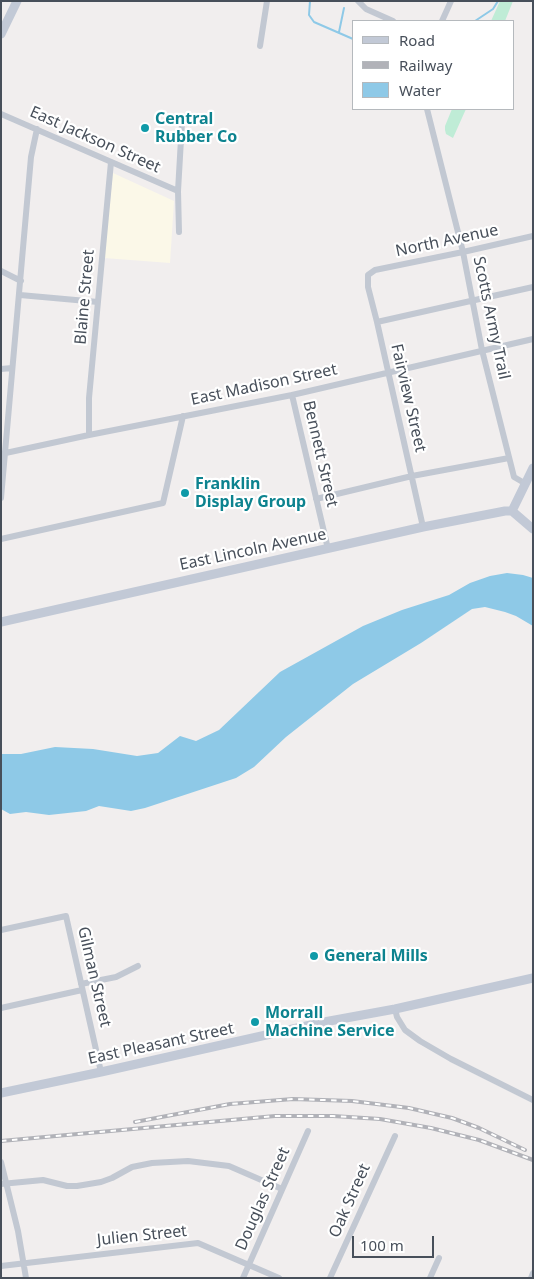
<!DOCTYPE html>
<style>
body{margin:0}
#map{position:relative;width:534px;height:1279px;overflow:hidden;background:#f1eeee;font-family:"Noto Sans",sans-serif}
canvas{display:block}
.frame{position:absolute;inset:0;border:2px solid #474f5a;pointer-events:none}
.legend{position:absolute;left:352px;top:20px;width:162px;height:90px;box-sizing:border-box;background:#fff;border:1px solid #b5b9bd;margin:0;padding:6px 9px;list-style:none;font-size:15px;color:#474f5a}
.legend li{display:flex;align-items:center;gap:10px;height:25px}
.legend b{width:25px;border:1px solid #b5b9bd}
.scale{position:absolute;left:352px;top:1236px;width:82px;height:22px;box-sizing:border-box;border:2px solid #474f5a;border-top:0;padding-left:6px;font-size:15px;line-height:18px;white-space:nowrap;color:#474f5a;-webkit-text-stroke:4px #fff;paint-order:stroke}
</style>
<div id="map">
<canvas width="534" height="1279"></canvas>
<div class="frame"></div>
<ul class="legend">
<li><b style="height:6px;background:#c2c9d6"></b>Road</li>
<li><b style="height:6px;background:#b1b2b8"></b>Railway</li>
<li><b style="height:14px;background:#8ec9e7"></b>Water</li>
</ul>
<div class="scale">100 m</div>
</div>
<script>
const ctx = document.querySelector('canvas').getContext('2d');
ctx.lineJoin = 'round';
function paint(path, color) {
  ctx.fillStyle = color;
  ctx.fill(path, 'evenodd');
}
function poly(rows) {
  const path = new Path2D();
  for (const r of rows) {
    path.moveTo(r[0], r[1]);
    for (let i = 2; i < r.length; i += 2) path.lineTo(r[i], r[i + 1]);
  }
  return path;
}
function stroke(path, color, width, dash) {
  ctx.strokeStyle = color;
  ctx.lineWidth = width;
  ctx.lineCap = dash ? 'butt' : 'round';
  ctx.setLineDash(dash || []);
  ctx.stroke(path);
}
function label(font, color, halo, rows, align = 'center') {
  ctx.font = font + ' "Noto Sans",sans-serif';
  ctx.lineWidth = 4.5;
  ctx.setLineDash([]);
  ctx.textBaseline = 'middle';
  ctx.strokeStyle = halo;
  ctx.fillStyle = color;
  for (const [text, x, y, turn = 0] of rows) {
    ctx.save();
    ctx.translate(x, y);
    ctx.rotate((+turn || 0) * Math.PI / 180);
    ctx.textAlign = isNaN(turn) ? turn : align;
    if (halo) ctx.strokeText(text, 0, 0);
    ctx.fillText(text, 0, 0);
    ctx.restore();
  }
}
paint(poly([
 [113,173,174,201,170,263,104,258]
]), '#fbf8e8');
paint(poly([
 [500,1,513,1,505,21,491,21],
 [452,109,466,109,453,138,446,134,445,130,445,126]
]), '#bfecd6');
paint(poly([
 [507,573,523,575,533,578,533,626,516,616,505,612,485,607,472,609,421,643,353,684,286,737,254,767,236,778,145,808,131,811,99,806,86,811,49,815,26,812,10,814,1,809,1,754,21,754,55,747,93,749,137,756,158,753,180,736,196,741,219,730,280,672,363,626,402,610,449,595,470,583,490,576]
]), '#8ec9e7');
stroke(poly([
 [310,1,309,15,314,22,353,39],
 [475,21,493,9,498,1],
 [339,32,344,8]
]), '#8ec9e7', 2);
stroke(poly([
 [358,1,366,9,393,21],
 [442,21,451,1],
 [260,46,267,1],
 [427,109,463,252,482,350,514,477,526,484],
 [1,114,178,191],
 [179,232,178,191,182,122],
 [1,271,21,281],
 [20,295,98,302],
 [377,322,533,287],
 [1,369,12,368],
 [292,395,328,549],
 [89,435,89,398,111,162],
 [1,454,89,435,292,395,533,339],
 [1,498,31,157,37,129],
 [316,499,412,476,509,458],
 [423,527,377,322,368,287,368,275,375,270,463,252,533,236],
 [1,539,163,503,183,416],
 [1,930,66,916,101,1072],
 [81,984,116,977,138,966],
 [1,1008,82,990],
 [395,1009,397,1017,405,1030,420,1041,451,1059,533,1100],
 [1,1162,18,1231,26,1278],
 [1,1184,43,1180,67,1186,77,1186,101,1182,112,1178,132,1167,152,1163,188,1161,229,1166,282,1189],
 [1,1266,198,1243,279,1278],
 [243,1278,308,1131],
 [330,1278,395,1136],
 [430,1278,439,1258],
 [531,1278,533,1273]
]), '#c2c8d2', 6);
stroke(poly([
 [1,34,17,1],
 [512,511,533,468],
 [512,511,533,529],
 [1,622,423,527,505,511,512,511],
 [1,1093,101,1072,324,1022,395,1009,533,978]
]), '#c2c9d6', 9);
const rail = poly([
 [135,1122,230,1104,293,1099,352,1101,409,1108,452,1118,479,1128,525,1150],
 [1,1141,275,1116,333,1116,380,1119,431,1128,479,1140,533,1160]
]);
stroke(rail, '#b1b2b8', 4);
stroke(rail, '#fff', 2, [5.5]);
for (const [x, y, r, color] of [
 [145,128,5,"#0f9aa8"],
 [185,493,5,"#0f9aa8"],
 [314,956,5,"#0f9aa8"],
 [255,1022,5,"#0f9aa8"]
]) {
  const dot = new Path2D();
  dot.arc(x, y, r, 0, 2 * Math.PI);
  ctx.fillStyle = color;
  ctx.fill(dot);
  stroke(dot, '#fff', 2);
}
label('bold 16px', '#0d838f', '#fff', [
 ["Central",155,119],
 ["Rubber Co",155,137],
 ["Franklin",195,484],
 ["Display Group",195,502],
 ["General Mills",324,956],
 ["Morrall",265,1013],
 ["Machine Service",265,1031]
], 'left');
label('16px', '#474f5a', '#fff', [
 ["East Jackson Street",95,140,24],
 ["North Avenue",447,241,-12],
 ["Blaine Street",85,297,-85],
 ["Scotts Army Trail",491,318,78],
 ["East Madison Street",264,385,-12],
 ["Fairview Street",408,398,77],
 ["Bennett Street",320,454,77],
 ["East Lincoln Avenue",253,550,-12],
 ["Gilman Street",94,977,77],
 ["East Pleasant Street",161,1044,-12],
 ["Douglas Street",263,1199,-66],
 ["Oak Street",350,1201,-66],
 ["Julien Street",142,1236,-6]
]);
</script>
